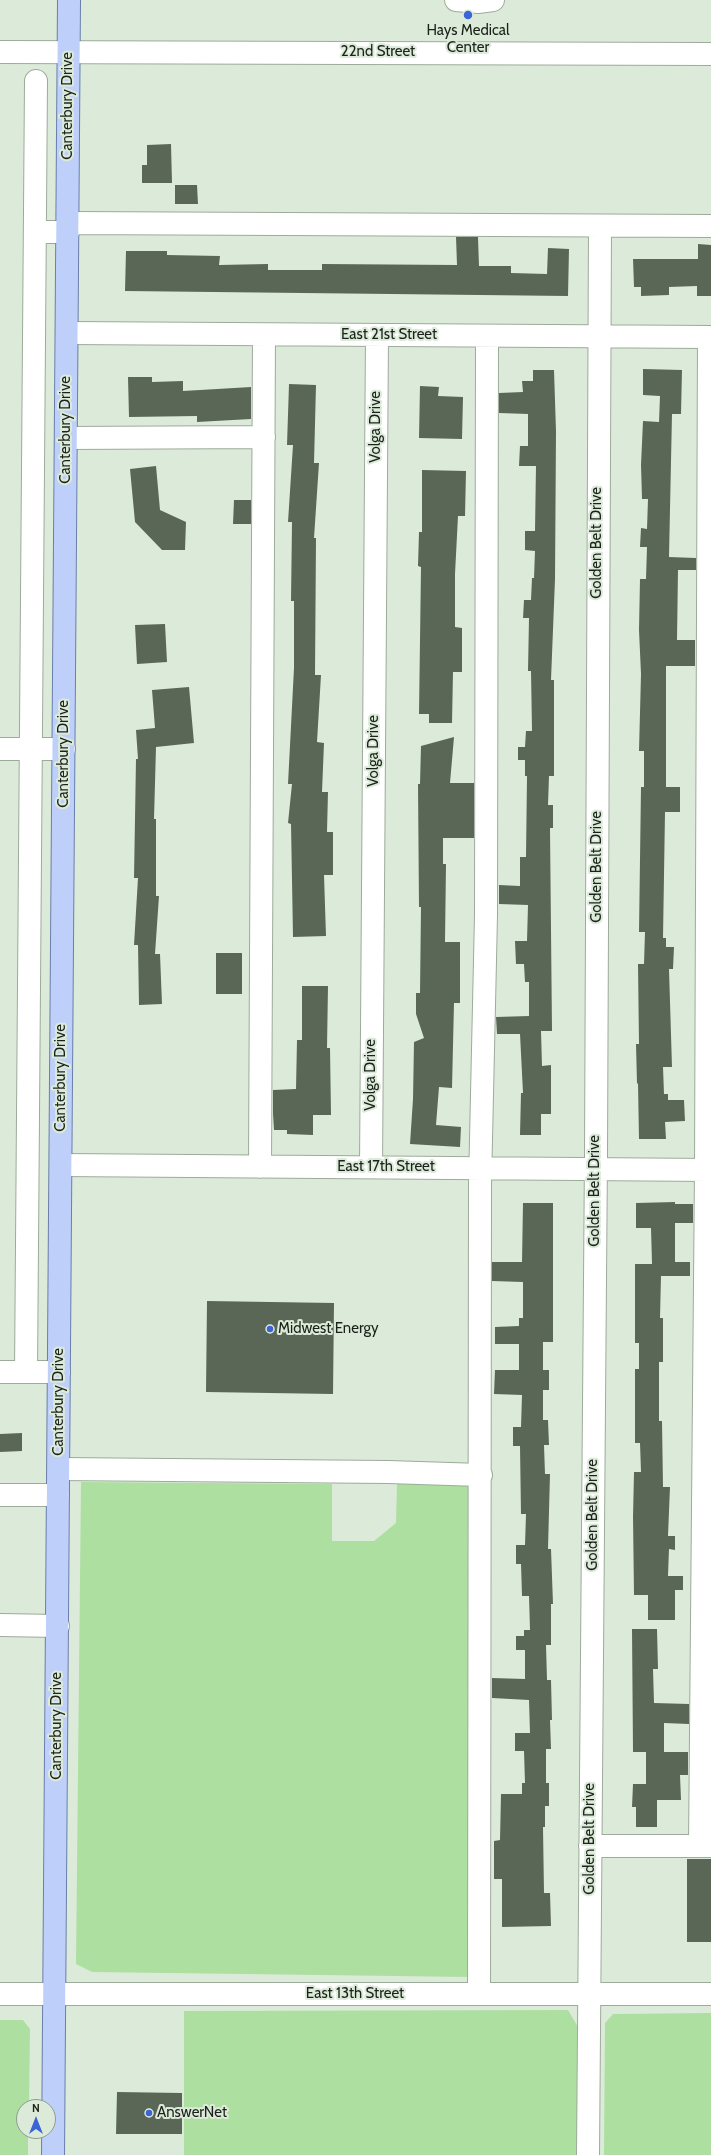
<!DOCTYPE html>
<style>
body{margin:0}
#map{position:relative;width:711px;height:2155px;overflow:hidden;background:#dcebd9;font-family:Cabin,sans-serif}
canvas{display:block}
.north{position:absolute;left:16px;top:2099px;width:40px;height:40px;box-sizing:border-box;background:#dcebd9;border:1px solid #8f9b8d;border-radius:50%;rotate:0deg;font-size:11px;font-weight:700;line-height:16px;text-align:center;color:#1c221b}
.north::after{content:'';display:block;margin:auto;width:14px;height:18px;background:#3d64d5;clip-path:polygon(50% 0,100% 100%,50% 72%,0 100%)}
</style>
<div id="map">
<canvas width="711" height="2155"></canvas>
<div class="north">N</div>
</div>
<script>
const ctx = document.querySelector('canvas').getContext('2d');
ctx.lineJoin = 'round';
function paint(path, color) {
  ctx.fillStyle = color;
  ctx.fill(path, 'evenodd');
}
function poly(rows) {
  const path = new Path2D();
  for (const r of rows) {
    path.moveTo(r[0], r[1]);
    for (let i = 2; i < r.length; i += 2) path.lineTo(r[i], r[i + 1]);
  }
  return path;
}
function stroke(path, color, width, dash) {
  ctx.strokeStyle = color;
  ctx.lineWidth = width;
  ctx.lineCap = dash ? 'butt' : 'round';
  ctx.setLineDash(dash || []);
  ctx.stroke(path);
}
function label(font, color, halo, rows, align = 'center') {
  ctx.font = font + ' Cabin,sans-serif';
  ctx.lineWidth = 4;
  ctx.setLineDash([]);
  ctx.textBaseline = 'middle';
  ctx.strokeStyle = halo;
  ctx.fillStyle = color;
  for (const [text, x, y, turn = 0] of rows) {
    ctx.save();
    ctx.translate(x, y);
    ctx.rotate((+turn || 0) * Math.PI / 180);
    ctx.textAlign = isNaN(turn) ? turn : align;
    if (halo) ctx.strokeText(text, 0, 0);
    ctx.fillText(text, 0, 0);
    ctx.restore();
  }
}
paint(poly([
 [81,1482,332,1484,332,1541,374,1541,396,1523,397,1483,475,1484,469,1977,92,1972,76,1964],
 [568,2010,578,2027,577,2155,184,2155,184,2011],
 [711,2013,711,2155,604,2155,605,2023,613,2014],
 [0,2020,23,2020,30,2029,29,2107,24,2107,24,2131,28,2131,28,2155,0,2155]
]), '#addfa1');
paint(poly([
 [171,144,172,183,142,183,142,165,147,165,147,145],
 [175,185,197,185,198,204,175,204],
 [456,237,478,237,479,266,511,266,511,273,547,274,548,248,569,249,568,296,125,291,126,251,167,251,167,255,220,256,219,265,268,264,268,270,322,270,322,264,457,265],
 [698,244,711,245,711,296,697,296,697,286,669,287,669,295,641,296,641,287,634,287,633,259,698,259],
 [643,369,682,370,681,414,672,414,669,557,696,558,696,570,678,570,677,640,695,640,695,666,666,666,666,787,680,787,680,812,665,812,663,938,666,938,666,947,674,947,673,969,669,969,672,1067,663,1067,664,1094,668,1094,668,1100,684,1100,685,1121,665,1122,666,1139,639,1139,638,1083,637,1084,636,1044,639,1044,638,964,644,964,645,932,639,932,641,787,644,787,644,751,639,751,641,674,639,630,640,579,646,579,647,547,640,547,641,528,647,529,648,499,642,499,641,465,643,421,659,422,660,396,643,395],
 [533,370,554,370,556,431,555,579,551,680,554,680,554,776,549,776,548,805,553,805,553,828,550,828,552,1031,541,1031,542,1066,551,1065,551,1114,541,1114,541,1135,520,1135,521,1093,523,1093,520,1034,497,1034,496,1017,529,1016,529,982,525,982,524,964,516,964,515,941,527,941,528,905,499,904,499,885,520,886,520,857,526,857,527,776,525,776,525,760,518,760,518,747,525,747,526,731,532,731,531,671,528,671,529,618,523,618,524,600,531,600,532,578,534,578,535,551,525,550,525,531,535,531,536,466,519,466,520,446,528,446,528,414,499,413,499,393,523,392,522,381,533,381],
 [128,377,152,377,152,382,183,381,183,391,251,387,251,419,197,422,197,416,129,417],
 [289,384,316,385,314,463,319,463,314,538,316,538,315,675,321,675,317,742,324,743,322,792,328,792,327,832,333,832,333,875,324,875,326,936,293,937,291,824,288,823,292,784,288,784,294,668,294,601,291,601,292,522,288,522,293,445,287,445],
 [420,386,439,387,438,396,463,397,462,439,419,438],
 [156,466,160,510,186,522,185,550,162,550,135,522,130,469],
 [422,470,466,471,465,516,458,516,455,574,455,627,462,628,462,672,453,672,452,723,429,723,429,714,419,714,421,567,418,566,419,532,422,532],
 [234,500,251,500,251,524,233,524],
 [165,624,167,662,137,664,135,625],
 [189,687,194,743,156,747,154,819,156,819,156,896,159,896,155,954,160,954,162,1004,139,1005,138,945,134,945,138,878,134,878,136,759,138,759,136,730,155,728,152,690],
 [454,737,450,783,474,783,474,838,443,838,443,864,446,864,445,942,460,942,460,1003,454,1003,452,1088,439,1087,436,1125,461,1127,460,1147,410,1144,413,1099,414,1042,424,1038,416,1014,416,993,420,993,421,907,419,907,418,784,420,784,421,746],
 [216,953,242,953,242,994,216,994],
 [302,986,328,986,327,1048,330,1048,331,1115,313,1115,313,1135,287,1134,287,1130,274,1130,273,1114,273,1090,296,1089,297,1040,302,1040],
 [675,1202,675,1204,693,1204,693,1223,675,1223,675,1262,690,1262,690,1276,661,1276,660,1318,663,1318,663,1362,659,1362,659,1421,662,1421,663,1487,670,1487,668,1536,675,1536,675,1550,669,1549,668,1576,683,1576,683,1590,675,1590,675,1620,648,1620,648,1595,634,1595,633,1517,634,1472,641,1472,640,1443,635,1443,635,1369,639,1369,639,1343,635,1343,635,1264,652,1264,651,1228,636,1228,636,1203],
 [523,1203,553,1203,553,1342,543,1342,543,1370,549,1370,549,1390,543,1390,543,1420,548,1420,549,1445,544,1445,545,1474,550,1474,548,1549,551,1549,553,1604,551,1604,551,1645,546,1645,547,1680,551,1680,552,1720,550,1720,551,1749,546,1749,546,1783,549,1783,549,1806,545,1806,545,1827,543,1827,544,1893,550,1893,551,1926,502,1927,502,1879,494,1879,494,1841,500,1840,501,1794,522,1794,522,1783,525,1783,524,1751,515,1751,515,1733,530,1733,529,1700,492,1698,492,1678,525,1679,525,1650,516,1650,516,1636,524,1636,524,1630,530,1630,529,1596,522,1596,521,1564,516,1564,516,1545,525,1545,526,1514,521,1514,520,1446,513,1446,513,1427,521,1427,522,1395,494,1394,495,1370,519,1370,519,1344,495,1344,495,1327,519,1326,519,1318,523,1318,523,1282,492,1281,492,1262,522,1262],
 [207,1301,334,1303,333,1394,206,1392],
 [22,1433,22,1451,0,1452,0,1434],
 [632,1629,657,1629,658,1669,653,1669,654,1703,689,1704,689,1724,664,1723,664,1752,688,1752,688,1775,680,1775,681,1800,657,1800,657,1827,636,1827,636,1807,632,1807,633,1784,646,1784,646,1752,633,1752],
 [687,1859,711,1859,711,1942,687,1942],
 [117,2092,182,2093,182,2134,116,2134]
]), '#5a6757');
const minor = poly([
 [456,0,478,2,493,0],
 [0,52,711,54],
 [68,223,711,226],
 [35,232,68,232],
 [67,333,711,337],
 [66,438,264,437],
 [0,749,64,749],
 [61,1165,711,1170],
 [260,1167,264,335],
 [371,1167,377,335],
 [0,1372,59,1372],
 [26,1372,36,81],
 [59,1469,388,1472,481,1475],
 [0,1495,58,1495],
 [0,1625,58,1626],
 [590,1846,711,1846],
 [700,1846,706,1170,709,337],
 [0,1994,711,1994],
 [479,1994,480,1184,486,915,487,336],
 [588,2155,596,1155,600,226]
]);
const major = poly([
 [53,2155,69,0]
]);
stroke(minor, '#9dab9a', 24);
stroke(major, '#697eaa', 24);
stroke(minor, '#fff', 22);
stroke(major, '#bed0fa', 22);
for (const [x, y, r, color] of [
 [468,15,5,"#3d64d5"],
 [270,1329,4,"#3d64d5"],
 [149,2113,4,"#3d64d5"]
]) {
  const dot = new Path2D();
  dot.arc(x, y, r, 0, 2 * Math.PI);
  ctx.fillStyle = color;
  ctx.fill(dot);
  stroke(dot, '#dcebd9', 1.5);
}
label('15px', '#1c221b', '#dcebd9', [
 ["Hays Medical",468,31,"center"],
 ["Center",468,48,"center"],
 ["Midwest Energy",278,1329],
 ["AnswerNet",157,2113]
], 'left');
label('15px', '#1c221b', '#dcebd9', [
 ["22nd Street",378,52],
 ["Canterbury Drive",68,106,-90],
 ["East 21st Street",389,335],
 ["Volga Drive",376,427,-90],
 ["Canterbury Drive",66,430,-90],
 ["Golden Belt Drive",597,543,-90],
 ["Volga Drive",374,751,-90],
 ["Canterbury Drive",64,754,-90],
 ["Golden Belt Drive",597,867,-90],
 ["Volga Drive",371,1075,-90],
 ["Canterbury Drive",61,1078,-90],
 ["East 17th Street",386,1167],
 ["Golden Belt Drive",595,1191,-90],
 ["Canterbury Drive",59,1402,-90],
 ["Golden Belt Drive",593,1515,-90],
 ["Canterbury Drive",57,1726,-90],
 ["Golden Belt Drive",590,1839,-90],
 ["East 13th Street",355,1994]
]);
</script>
